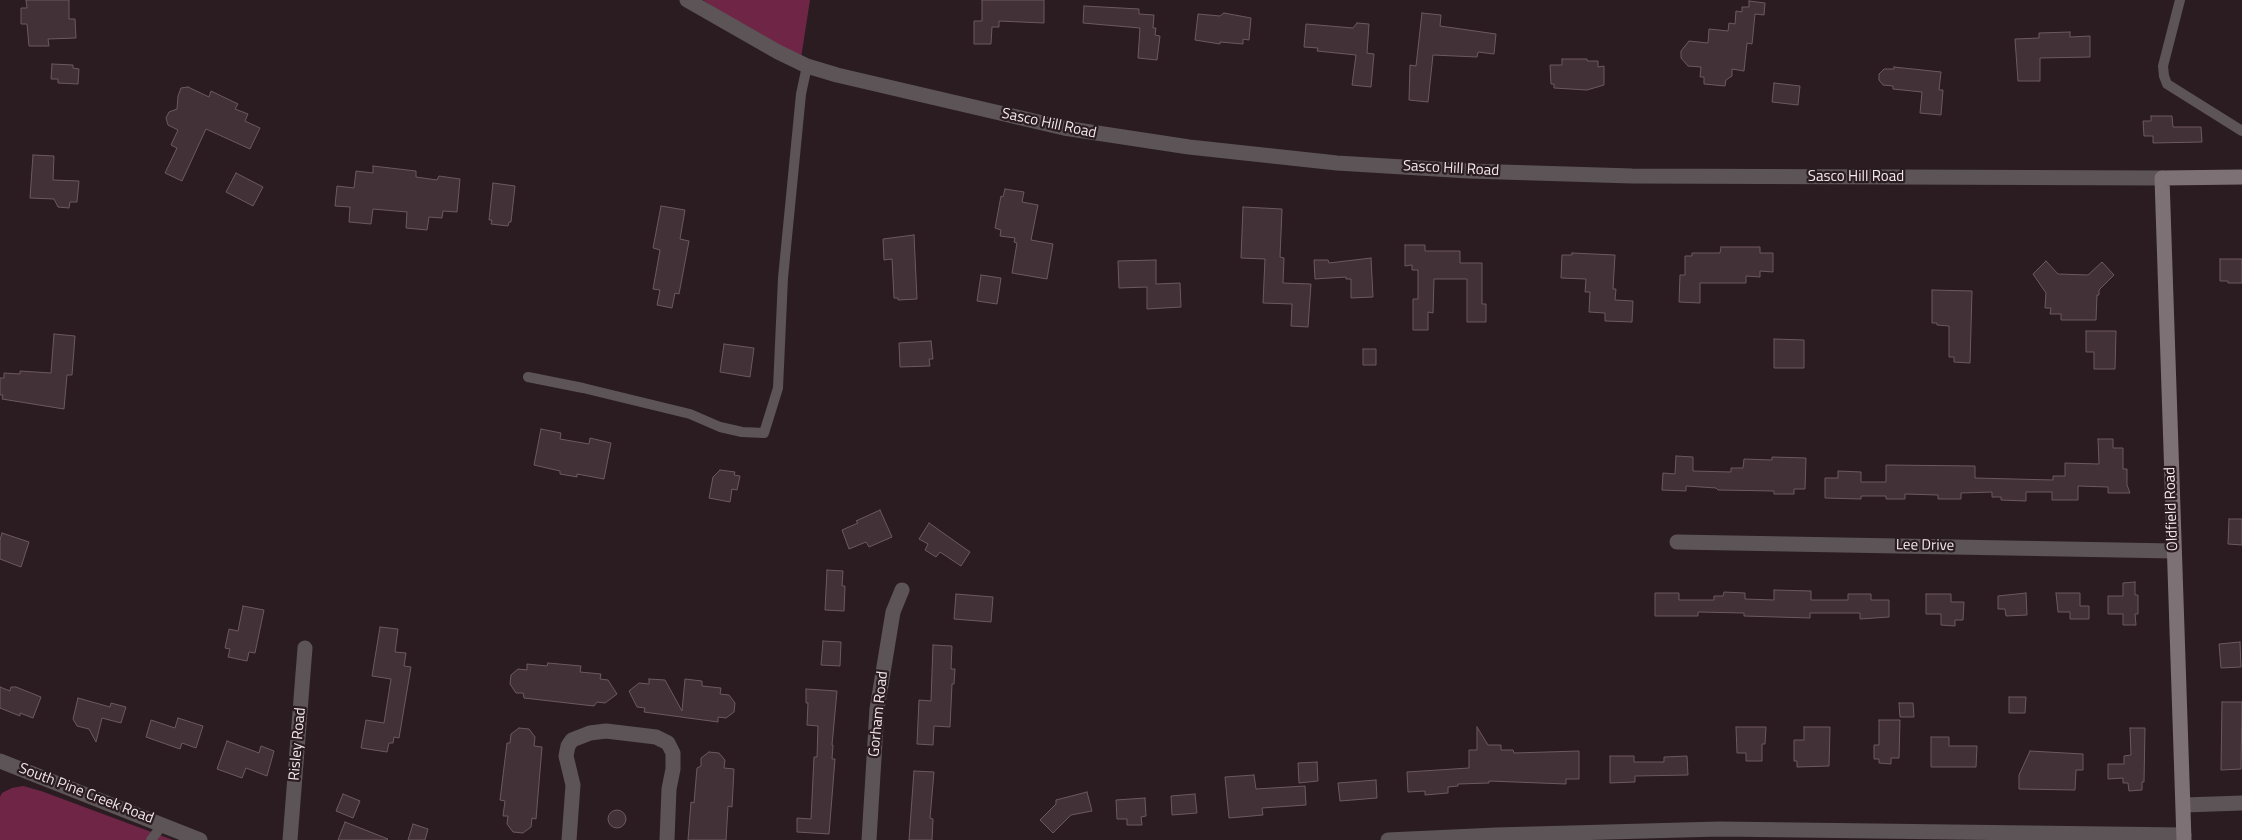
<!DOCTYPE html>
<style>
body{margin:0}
canvas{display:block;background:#2b1c21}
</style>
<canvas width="2242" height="840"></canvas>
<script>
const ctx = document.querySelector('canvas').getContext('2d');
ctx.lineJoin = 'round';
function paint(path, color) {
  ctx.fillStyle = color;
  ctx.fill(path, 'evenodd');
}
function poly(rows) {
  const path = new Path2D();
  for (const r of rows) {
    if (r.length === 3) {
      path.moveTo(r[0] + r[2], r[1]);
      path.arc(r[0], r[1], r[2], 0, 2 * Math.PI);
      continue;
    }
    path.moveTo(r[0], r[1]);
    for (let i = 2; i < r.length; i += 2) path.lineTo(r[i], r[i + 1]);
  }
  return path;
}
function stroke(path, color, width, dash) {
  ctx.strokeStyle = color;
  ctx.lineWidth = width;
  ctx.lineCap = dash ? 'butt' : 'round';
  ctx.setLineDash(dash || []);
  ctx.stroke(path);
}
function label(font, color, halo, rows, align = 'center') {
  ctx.font = font + ' "Titillium Web",sans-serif';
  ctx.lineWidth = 4.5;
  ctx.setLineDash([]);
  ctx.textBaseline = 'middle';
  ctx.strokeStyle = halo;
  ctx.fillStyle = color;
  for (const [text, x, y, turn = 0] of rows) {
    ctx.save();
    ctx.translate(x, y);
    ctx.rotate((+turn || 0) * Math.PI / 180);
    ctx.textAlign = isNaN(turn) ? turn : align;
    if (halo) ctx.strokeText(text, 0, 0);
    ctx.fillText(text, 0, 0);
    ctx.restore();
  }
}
paint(poly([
 [703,0,810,0,801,58,764,41],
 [23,786,41,791,173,840,0,840,0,797,2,793,12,788]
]), '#6f2545');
const building = poly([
 [26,0,69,0,69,19,75,19,76,38,48,39,49,46,29,46,27,24,21,24,21,8,27,8,26,0],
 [982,0,1044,0,1044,23,999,21,999,27,992,27,991,44,974,44,974,21,982,21,982,0],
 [1749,1,1765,3,1764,15,1755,14,1752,44,1747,43,1744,71,1732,69,1732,76,1726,80,1725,86,1704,84,1704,77,1700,77,1701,67,1688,66,1681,58,1681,51,1689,41,1708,43,1709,29,1728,31,1729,23,1735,24,1736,11,1742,12,1742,7,1749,7,1749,1],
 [1084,6,1139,9,1139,14,1154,15,1153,28,1156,28,1155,35,1160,36,1157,60,1138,58,1140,28,1083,23,1084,6],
 [1224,13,1251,18,1249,40,1243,39,1243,44,1220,42,1220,44,1195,40,1198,14,1220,16,1224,13],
 [1422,13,1441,15,1440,26,1496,34,1494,54,1478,52,1477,57,1433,55,1428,102,1409,100,1410,65,1416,66,1422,13],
 [1357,23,1369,24,1367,53,1374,54,1371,87,1352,85,1356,55,1317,51,1318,48,1304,47,1306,24,1353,28,1357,23],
 [2070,32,2070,37,2090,36,2090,57,2040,58,2040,81,2018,81,2015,39,2039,38,2039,33,2070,32],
 [1562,59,1587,59,1587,61,1598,61,1598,67,1604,66,1604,85,1587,90,1554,88,1554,84,1551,84,1550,65,1562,65,1562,59],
 [52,64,73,65,73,68,79,69,78,84,58,83,58,79,51,79,52,64],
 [1894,67,1941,72,1939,90,1943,90,1941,115,1920,113,1922,92,1893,89,1893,86,1883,85,1879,80,1879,74,1884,69,1894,69,1894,67],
 [1774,83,1800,86,1798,105,1772,102,1774,83],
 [188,87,209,97,211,91,238,104,235,109,248,114,245,121,260,128,250,149,206,129,182,181,165,173,177,148,171,145,178,130,168,125,166,118,169,112,177,109,178,96,181,88,188,87],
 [2151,116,2172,116,2173,127,2201,127,2202,142,2153,143,2153,136,2144,136,2143,121,2151,121,2151,116],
 [33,155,54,156,53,180,79,181,77,202,70,202,69,208,58,207,54,199,30,198,33,155],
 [373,166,416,171,416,177,437,180,439,176,460,179,457,212,443,211,442,218,429,217,427,230,406,228,407,212,373,209,371,224,349,222,350,207,335,206,337,186,354,188,356,171,373,173,373,166],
 [236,173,263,187,253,206,226,192,236,173],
 [493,183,515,186,511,222,509,222,508,226,491,224,492,220,489,220,493,183],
 [1005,189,1024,192,1022,202,1038,205,1031,240,1053,244,1047,279,1012,273,1017,243,1014,242,1015,238,1000,236,1001,230,995,228,1001,196,1003,197,1005,189],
 [661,206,685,210,680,239,689,241,679,294,675,293,672,308,657,305,660,290,653,289,660,250,653,248,661,206],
 [1243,207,1282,209,1280,257,1284,258,1283,283,1311,284,1308,327,1291,326,1292,304,1263,303,1265,259,1241,258,1243,207],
 [914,235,917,299,898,300,898,298,894,298,892,259,884,260,883,239,914,235],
 [1405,245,1425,245,1425,251,1460,251,1460,263,1482,263,1482,304,1486,304,1486,322,1467,322,1467,279,1434,279,1433,313,1428,312,1428,330,1413,330,1413,299,1418,299,1418,270,1412,270,1412,265,1405,266,1405,245],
 [1721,247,1760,247,1760,253,1773,253,1773,272,1760,271,1760,277,1746,276,1746,283,1700,283,1700,303,1679,302,1680,275,1685,275,1685,256,1692,256,1692,253,1720,253,1721,247],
 [1572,253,1615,255,1613,289,1616,289,1615,300,1633,301,1632,322,1605,321,1605,313,1589,312,1590,292,1585,292,1586,279,1561,278,1562,255,1572,255,1572,253],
 [1371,258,1373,297,1351,298,1351,279,1346,279,1346,277,1315,279,1314,260,1328,260,1329,263,1371,258],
 [2220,259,2242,259,2242,283,2228,283,2228,281,2220,281,2220,259],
 [1156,260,1156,284,1180,283,1181,307,1147,309,1147,287,1119,288,1118,261,1156,260],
 [2046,261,2058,274,2088,275,2102,262,2114,275,2099,290,2099,295,2097,295,2096,320,2061,320,2061,314,2050,314,2051,308,2045,308,2046,293,2033,274,2046,261],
 [981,275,1001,278,997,304,977,301,981,275],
 [1932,290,1972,291,1970,363,1954,362,1954,357,1949,357,1949,326,1937,325,1937,323,1932,323,1932,290],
 [2086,331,2116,331,2115,369,2094,369,2094,352,2086,352,2086,331],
 [54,334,75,336,72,375,67,375,64,409,2,399,3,395,0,395,0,378,4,378,4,373,20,374,20,371,51,373,54,334],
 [1774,339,1804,340,1804,368,1774,368,1774,339],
 [931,341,933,359,929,359,930,366,900,367,899,343,931,341],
 [724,344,754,348,750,377,720,372,724,344],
 [1363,349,1376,349,1376,365,1363,365,1363,349],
 [541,429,561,433,560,439,589,444,590,438,611,443,604,479,577,474,577,477,560,474,560,471,534,465,541,429],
 [2098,439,2113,439,2113,448,2123,448,2123,469,2127,469,2127,485,2130,493,2108,493,2108,487,2078,486,2078,500,2052,500,2052,492,2026,492,2026,501,2001,500,2001,497,1992,497,1992,492,1961,493,1961,499,1938,499,1938,495,1905,494,1905,499,1886,499,1886,496,1861,496,1861,499,1825,498,1825,478,1838,478,1838,471,1861,472,1861,482,1886,482,1886,465,1975,466,1975,478,2053,480,2053,476,2065,476,2065,463,2099,464,2098,439],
 [1676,456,1693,457,1693,471,1731,472,1731,468,1743,468,1744,459,1772,460,1772,457,1806,458,1805,489,1794,489,1794,494,1774,494,1774,491,1718,490,1716,488,1686,486,1686,491,1662,490,1663,473,1675,474,1676,456],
 [720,470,735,472,734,475,740,476,737,490,732,489,730,502,709,498,713,477,720,470],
 [880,510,892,537,869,547,866,542,849,549,842,530,858,523,856,521,880,510],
 [2229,519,2242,519,2242,545,2228,544,2229,519],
 [929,523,970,552,961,566,940,552,936,557,925,550,928,544,919,539,929,523],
 [2,533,29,542,21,567,0,559,0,540,2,533],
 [827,570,843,571,842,586,845,586,844,611,825,610,827,570],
 [2135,582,2135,595,2138,595,2138,614,2135,614,2136,625,2123,625,2123,614,2108,614,2108,596,2123,596,2123,583,2135,582],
 [1774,590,1811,591,1811,600,1848,600,1848,594,1871,594,1871,600,1889,600,1889,617,1860,619,1860,613,1810,613,1810,618,1744,616,1744,613,1698,612,1698,616,1655,616,1655,593,1679,593,1679,600,1714,600,1714,596,1723,596,1724,592,1745,593,1745,599,1774,600,1774,590],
 [2026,593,2027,615,2006,616,2005,609,1998,609,1998,596,2026,593],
 [2056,593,2080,593,2080,606,2089,606,2089,619,2070,619,2070,612,2058,612,2056,593],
 [956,594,993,597,991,622,954,619,956,594],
 [1926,594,1951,594,1951,602,1964,602,1963,620,1955,620,1955,626,1941,625,1941,614,1926,614,1926,594],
 [243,606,264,610,255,653,249,652,247,661,228,657,230,649,225,648,229,629,238,631,243,606],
 [380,627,398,629,395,652,406,653,404,666,411,667,399,738,394,737,393,743,389,743,387,752,361,748,366,720,384,723,391,679,372,676,380,627],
 [823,641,841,642,840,666,821,665,823,641],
 [2240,642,2241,667,2221,668,2219,644,2240,642],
 [933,645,952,646,951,669,955,669,954,684,952,684,950,727,934,726,933,745,917,744,919,700,931,701,933,645],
 [548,663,581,666,580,672,601,674,600,679,608,680,617,694,605,703,597,702,594,706,524,698,523,693,516,693,510,684,511,675,518,669,527,670,527,664,547,666,548,663],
 [649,679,665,680,682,711,685,679,702,681,702,686,721,688,720,694,729,695,735,703,734,712,726,718,718,717,718,722,644,712,645,708,637,707,629,691,639,683,649,684,649,679],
 [0,687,10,691,11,687,16,687,41,697,33,718,20,713,20,716,0,708,0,687],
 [806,689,837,691,832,745,833,745,832,759,835,759,829,834,797,832,797,818,811,819,814,757,817,757,818,726,807,725,808,703,806,703,806,689],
 [2009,697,2026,697,2025,713,2009,713,2009,697],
 [78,698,110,707,111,703,126,707,121,723,102,718,96,742,89,729,77,726,73,719,78,698],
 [2222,702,2242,702,2241,769,2221,770,2222,702],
 [1899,703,1913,703,1914,717,1900,717,1899,703],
 [178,718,203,726,196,748,182,743,180,749,146,737,151,720,175,728,178,718],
 [1879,720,1900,720,1899,758,1891,758,1891,764,1879,763,1879,759,1874,759,1874,745,1879,745,1879,720],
 [1477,727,1488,745,1501,745,1501,750,1513,750,1514,753,1579,751,1579,779,1566,779,1566,784,1489,781,1489,783,1458,784,1458,786,1448,787,1448,793,1425,795,1425,791,1408,792,1407,772,1469,768,1469,750,1477,750,1477,727],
 [1736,727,1766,727,1765,744,1762,744,1762,761,1746,761,1746,753,1737,753,1736,727],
 [1804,727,1830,727,1829,766,1797,767,1797,761,1794,761,1794,740,1804,740,1804,727],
 [519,728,529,729,535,737,534,746,542,747,536,819,532,818,531,827,523,833,513,832,507,824,508,816,503,816,505,801,500,800,507,743,510,743,511,734,519,728],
 [2130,728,2145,728,2144,782,2142,782,2142,790,2129,791,2128,783,2123,783,2123,778,2108,779,2108,764,2124,764,2124,756,2131,755,2130,728],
 [1931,737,1949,737,1949,746,1977,746,1976,767,1931,767,1931,737],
 [227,741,259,753,261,746,274,751,267,776,246,768,242,778,217,769,227,741],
 [2030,751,2083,754,2083,770,2076,770,2075,790,2019,789,2019,775,2030,751],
 [709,752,719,753,725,760,724,768,734,769,732,807,728,806,726,840,688,840,691,802,694,803,697,768,701,766,701,758,709,752],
 [1610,756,1634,756,1634,762,1664,762,1664,757,1687,756,1688,775,1635,776,1635,782,1610,783,1610,756],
 [1317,762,1318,781,1299,783,1298,763,1317,762],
 [914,771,934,772,930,818,933,819,932,840,909,840,914,771],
 [1254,775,1256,789,1305,786,1306,805,1262,808,1263,815,1229,818,1225,777,1254,775],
 [1376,780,1377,798,1340,801,1338,783,1376,780],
 [1087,792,1092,811,1071,815,1053,833,1040,820,1056,804,1056,800,1087,792],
 [343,794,360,801,353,818,336,811,343,794],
 [1195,794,1197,813,1172,815,1171,796,1195,794],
 [1145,798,1146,816,1141,817,1142,825,1127,825,1127,819,1117,819,1116,800,1145,798],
 [617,819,9],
 [345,822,388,839,387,840,338,840,345,822],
 [413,824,428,829,425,840,408,840,413,824]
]);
paint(building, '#423137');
stroke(building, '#6c595f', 1);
stroke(poly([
 [2180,0,2163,66,2164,76,2167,84,2242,131],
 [528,377,583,388,690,414,720,427,742,432,764,433,778,388,783,278,801,94,807,66],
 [151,840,163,824]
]), '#5c5456', 10);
stroke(poly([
 [687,0,778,52,807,66,837,75,1064,128,1189,147,1337,163,1469,171,1632,176,2162,178],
 [1677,542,2174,551],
 [0,761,200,840],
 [2184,805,2242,803],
 [290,840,305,648],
 [569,840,573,785,566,756,568,746,572,740,590,733,606,731,656,737,668,743,673,753,673,769,669,789,667,840],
 [869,840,877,709,893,612,902,590],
 [1388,840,1496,835,1720,829,2184,835]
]), '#5c5456', 15);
stroke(poly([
 [2184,840,2162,178,2242,177]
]), '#7e7175', 15);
label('15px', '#f2e7ea', '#2b1c21', [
 ["Sasco Hill Road",1049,124,12],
 ["Sasco Hill Road",1451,169,3],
 ["Sasco Hill Road",1856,177],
 ["Oldfield Road",2172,509,-92],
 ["Lee Drive",1925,546,1],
 ["Gorham Road",879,714,-84],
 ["Risley Road",298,744,-85],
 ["South Pine Creek Road",86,794,21]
]);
</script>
